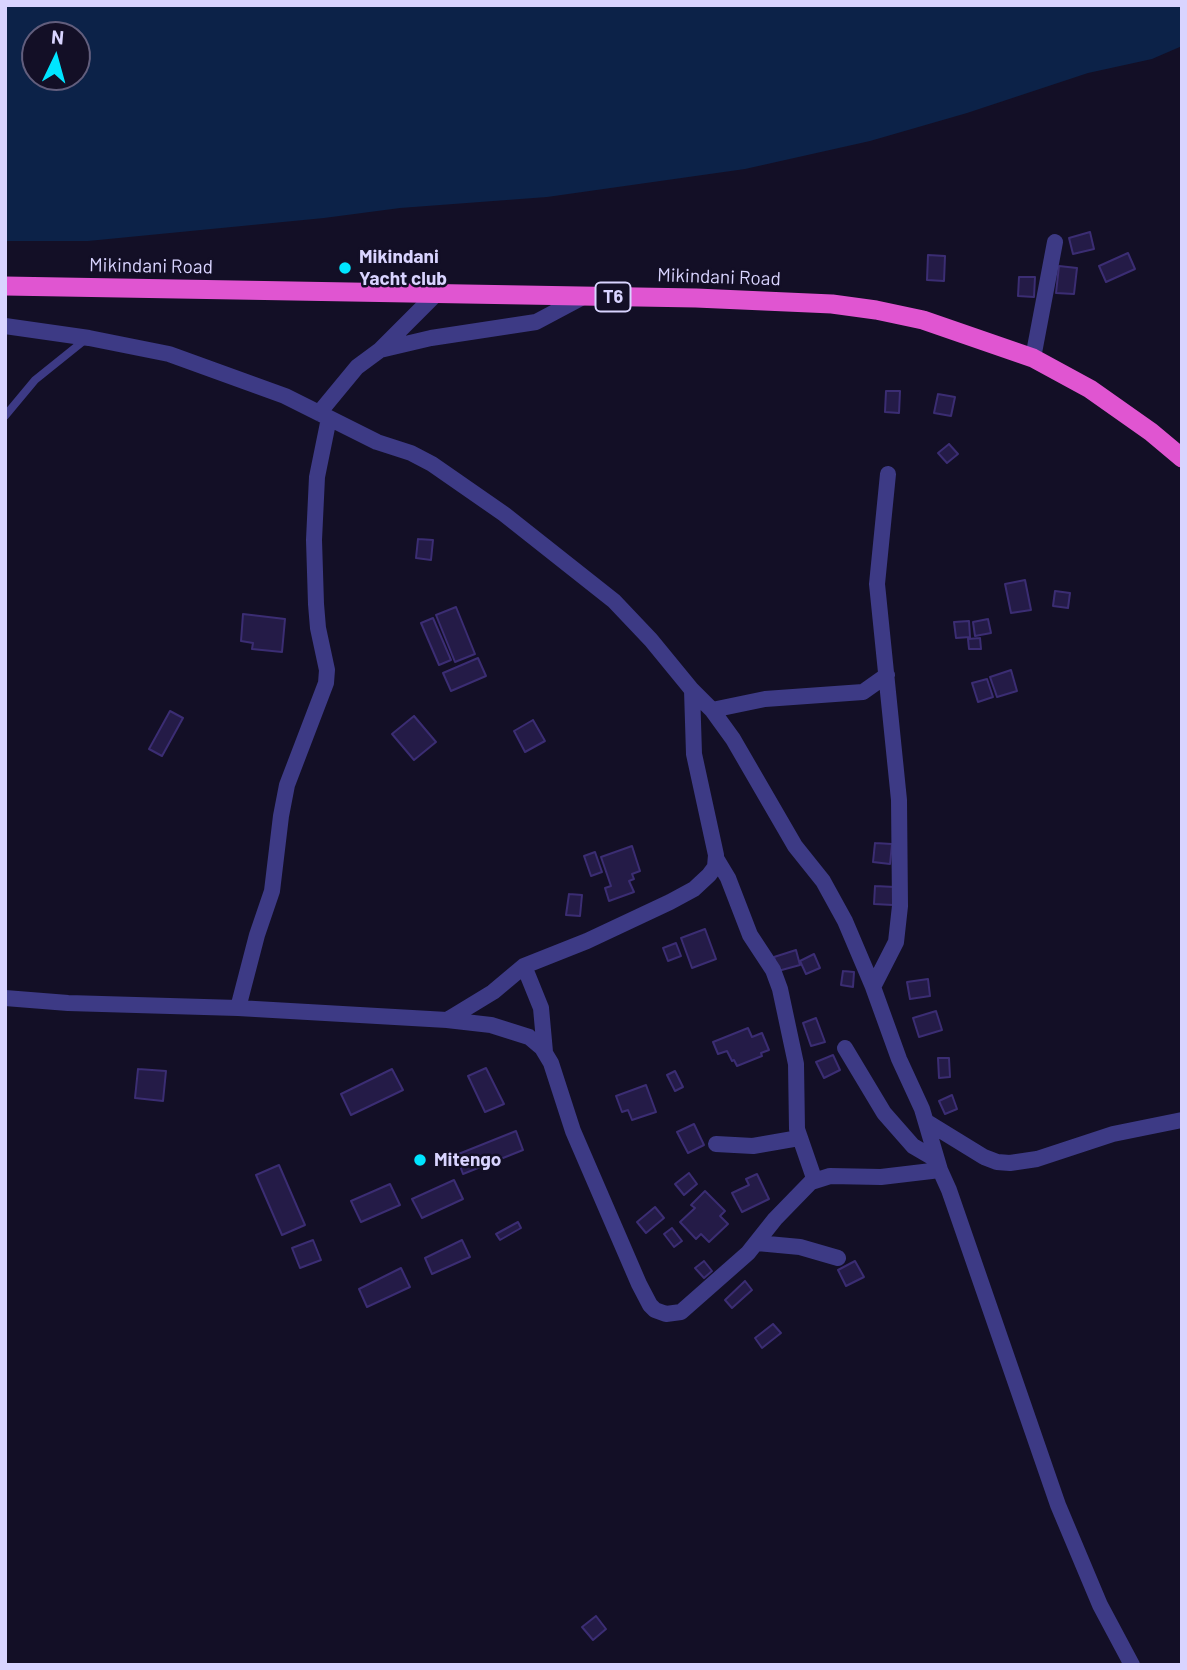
<!DOCTYPE html>
<style>
body{margin:0}
#map{position:relative;width:1187px;height:1670px;overflow:hidden;background:#130f26;font-family:Barlow,sans-serif}
canvas{display:block}
.frame{position:absolute;inset:0;border:7px solid #d9d4ff;pointer-events:none}
.north{position:absolute;left:21px;top:21px;width:70px;height:70px;box-sizing:border-box;background:#130f26;border:2px solid #625e7d;border-radius:50%;rotate:5deg;font-size:19px;font-weight:700;line-height:28px;text-align:center;color:#d9d4ff}
.north::after{content:'';display:block;margin:auto;width:24px;height:32px;background:#00e5ff;clip-path:polygon(50% 0,100% 100%,50% 72%,0 100%)}
</style>
<div id="map">
<canvas width="1187" height="1670"></canvas>
<div class="frame"></div>
<div class="north">N</div>
</div>
<script>
const ctx = document.querySelector('canvas').getContext('2d');
ctx.lineJoin = 'round';
function paint(path, color) {
  ctx.fillStyle = color;
  ctx.fill(path, 'evenodd');
}
function poly(rows) {
  const path = new Path2D();
  for (const r of rows) {
    path.moveTo(r[0], r[1]);
    for (let i = 2; i < r.length; i += 2) path.lineTo(r[i], r[i + 1]);
  }
  return path;
}
function stroke(path, color, width, dash) {
  ctx.strokeStyle = color;
  ctx.lineWidth = width;
  ctx.lineCap = dash ? 'butt' : 'round';
  ctx.setLineDash(dash || []);
  ctx.stroke(path);
}
function label(font, color, halo, rows, align = 'center') {
  ctx.font = font + ' Barlow,sans-serif';
  ctx.lineWidth = 5;
  ctx.setLineDash([]);
  ctx.textBaseline = 'middle';
  ctx.strokeStyle = halo;
  ctx.fillStyle = color;
  for (const [text, x, y, turn = 0] of rows) {
    ctx.save();
    ctx.translate(x, y);
    ctx.rotate((+turn || 0) * Math.PI / 180);
    ctx.textAlign = isNaN(turn) ? turn : align;
    if (halo) ctx.strokeText(text, 0, 0);
    ctx.fillText(text, 0, 0);
    ctx.restore();
  }
}
paint(poly([
 [5,5,1182,5,1182,46,1152,59,1088,73,967,113,870,141,745,169,547,197,400,208,324,218,88,241,5,241],
 [35,35,77,35,77,77,35,77]
]), '#0c2248');
const building = poly([
 [1090,232,1094,249,1073,254,1069,238,1090,232],
 [1128,253,1135,269,1106,282,1099,266,1128,253],
 [928,255,945,256,944,281,927,280,928,255],
 [1059,266,1077,268,1074,294,1056,293,1059,266],
 [1019,277,1035,277,1034,297,1018,296,1019,277],
 [886,391,900,391,899,413,885,412,886,391],
 [938,394,955,397,951,416,934,413,938,394],
 [949,444,958,454,947,463,938,453,949,444],
 [418,539,433,540,431,560,416,558,418,539],
 [1025,580,1031,610,1011,613,1005,584,1025,580],
 [1055,591,1070,593,1068,608,1053,606,1055,591],
 [456,607,475,654,455,662,436,615,456,607],
 [243,614,285,619,282,652,252,649,253,643,241,641,243,614],
 [433,618,451,660,439,665,421,623,433,618],
 [988,619,991,633,975,636,973,622,988,619],
 [969,621,970,637,956,638,954,622,969,621],
 [980,638,981,649,969,649,968,639,980,638],
 [478,658,486,676,451,691,443,673,478,658],
 [1011,670,1017,691,997,697,990,677,1011,670],
 [987,679,993,697,978,702,972,683,987,679],
 [170,711,183,718,162,756,149,749,170,711],
 [414,716,436,742,414,760,392,734,414,716],
 [533,720,545,741,525,752,514,731,533,720],
 [875,843,892,844,890,864,873,862,875,843],
 [632,846,640,871,632,874,634,879,629,881,634,892,609,901,605,888,611,886,601,857,632,846],
 [595,852,602,872,591,876,584,856,595,852],
 [875,886,895,887,893,905,874,904,875,886],
 [569,894,582,895,580,916,566,915,569,894],
 [705,929,716,959,692,968,681,938,705,929],
 [676,943,681,956,668,961,663,948,676,943],
 [796,950,800,965,778,971,774,957,796,950],
 [814,954,820,968,806,974,800,961,814,954],
 [843,971,854,972,853,987,841,985,843,971],
 [928,979,930,996,910,999,907,982,928,979],
 [936,1011,942,1030,919,1037,913,1018,936,1011],
 [816,1018,825,1042,811,1046,803,1023,816,1018],
 [748,1028,752,1037,762,1033,769,1050,761,1053,762,1056,737,1066,734,1060,732,1061,727,1051,718,1054,713,1042,748,1028],
 [833,1055,840,1070,824,1078,816,1062,833,1055],
 [938,1058,949,1058,950,1077,939,1078,938,1058],
 [486,1068,504,1104,485,1112,468,1076,486,1068],
 [138,1069,166,1071,163,1101,135,1098,138,1069],
 [392,1069,403,1090,351,1115,341,1094,392,1069],
 [675,1071,683,1087,675,1091,667,1075,675,1071],
 [646,1085,656,1112,632,1120,628,1110,622,1112,616,1096,646,1085],
 [952,1095,957,1109,945,1114,939,1101,952,1095],
 [694,1124,704,1145,688,1153,677,1132,694,1124],
 [516,1131,523,1150,463,1174,456,1155,516,1131],
 [279,1165,305,1225,282,1235,256,1175,279,1165],
 [689,1173,697,1184,684,1195,675,1184,689,1173],
 [757,1174,769,1199,742,1212,732,1193,749,1185,746,1179,757,1174],
 [454,1180,463,1199,422,1218,412,1199,454,1180],
 [390,1184,400,1205,361,1222,351,1201,390,1184],
 [705,1191,725,1211,720,1216,728,1224,709,1242,701,1234,696,1239,680,1222,695,1208,691,1205,705,1191],
 [655,1207,664,1218,646,1233,637,1222,655,1207],
 [518,1222,521,1228,500,1240,496,1234,518,1222],
 [672,1228,682,1241,674,1247,664,1234,672,1228],
 [313,1240,321,1260,300,1268,292,1248,313,1240],
 [462,1240,470,1257,432,1274,425,1258,462,1240],
 [704,1261,712,1271,704,1278,695,1268,704,1261],
 [855,1261,864,1277,846,1286,838,1270,855,1261],
 [401,1268,410,1287,367,1307,359,1289,401,1268],
 [745,1281,752,1290,732,1308,725,1300,745,1281],
 [773,1324,781,1333,762,1348,755,1338,773,1324],
 [596,1616,606,1629,593,1640,582,1627,596,1616]
]);
paint(building, '#241b47');
stroke(building, '#3b2d73', 2);
stroke(poly([
 [5,416,35,380,86,339]
]), '#3d3a85', 8);
stroke(poly([
 [5,326,89,338,169,354,285,396,377,442,411,453,432,464,504,514,614,601,651,640,692,690,712,710,733,739,795,846,823,881,845,921,873,987,899,1059,922,1109,940,1170,949,1190,1058,1505,1100,1605,1132,1665],
 [380,350,431,338,536,322,583,297],
 [1033,358,1055,242],
 [319,413,357,367,380,350,436,294],
 [712,710,765,699,863,692,887,675],
 [716,858,728,878,750,935,773,970,780,989,796,1064,797,1129,815,1181],
 [524,966,541,1008,545,1052],
 [873,987,896,942,900,906,899,800,877,584,888,474],
 [5,998,68,1003,238,1008,447,1020,491,1025,529,1037,542,1048,551,1063,573,1131,639,1284,650,1305,655,1310,666,1314,681,1312,748,1253,775,1219,811,1182,830,1176,881,1177,940,1170],
 [238,1008,257,935,272,891,281,816,287,785,326,683,327,670,318,628,316,604,314,540,317,477,329,418],
 [447,1020,493,992,524,966,587,941,670,902,694,889,709,875,715,867,716,855,694,754,692,690],
 [845,1048,884,1113,913,1146,937,1160],
 [927,1122,984,1157,997,1162,1010,1163,1037,1159,1113,1134,1182,1120],
 [716,1144,753,1146,799,1138],
 [757,1243,800,1247,838,1258]
]), '#3d3a85', 16);
stroke(poly([
 [5,286,696,298,832,304,876,310,923,320,1033,358,1090,389,1151,432,1182,458]
]), '#e055d1', 19);
for (const [x, y, r, color] of [
 [345,268,7,"#00e5ff"],
 [420,1160,7,"#00e5ff"]
]) {
  const dot = new Path2D();
  dot.arc(x, y, r, 0, 2 * Math.PI);
  ctx.fillStyle = color;
  ctx.fill(dot);
  stroke(dot, '#130f26', 2.5);
}
for (const [x, y, w] of [
 [613,297,35]
]) {
  const box = new Path2D();
  box.roundRect(x - w / 2, y - 14.5, w, 29, 5);
  ctx.fillStyle = '#130f26';
  ctx.fill(box);
  stroke(box, '#d9d4ff', 2);
}
label('bold 18px', '#d9d4ff', null, [
 ["T6",613,297]
]);
label('bold 19px', '#d9d4ff', '#130f26', [
 ["Mikindani",359,257],
 ["Yacht club",359,279],
 ["Mitengo",434,1160]
], 'left');
label('19px', '#d9d4ff', '#130f26', [
 ["Mikindani Road",151,266,1],
 ["Mikindani Road",719,277,2]
]);
</script>
